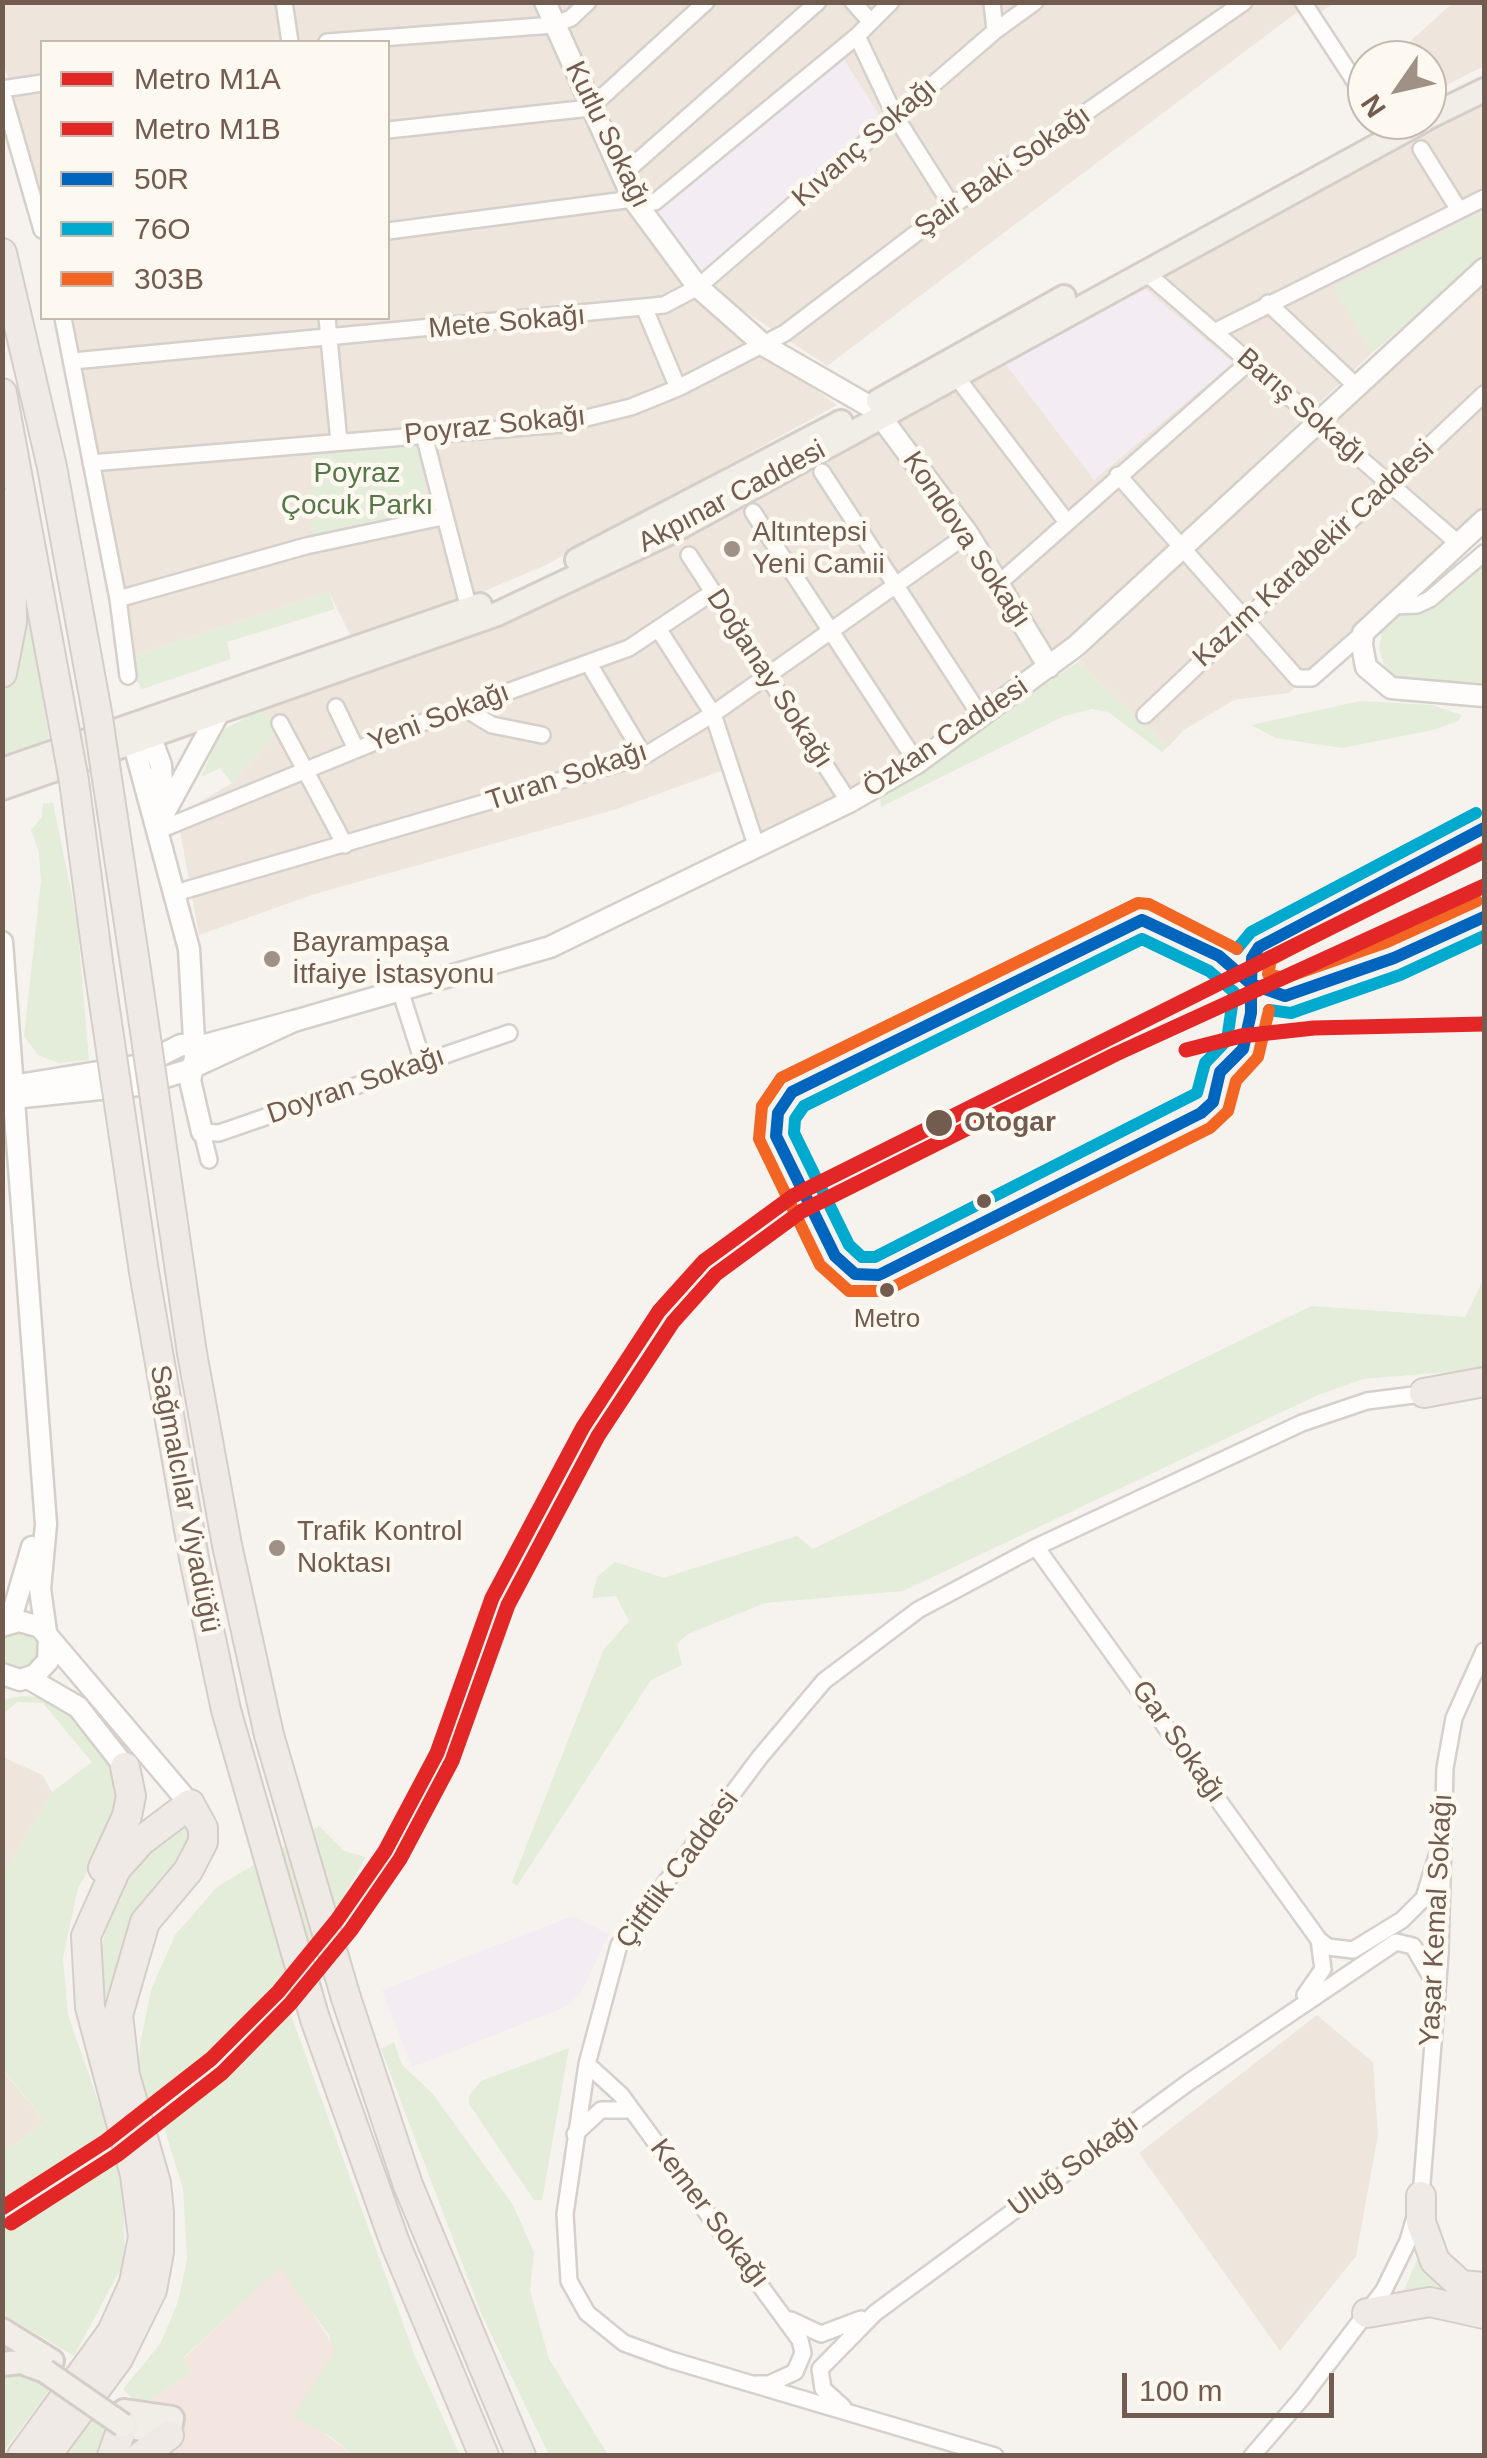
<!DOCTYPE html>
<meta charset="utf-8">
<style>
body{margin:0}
#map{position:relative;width:1487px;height:2458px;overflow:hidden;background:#f6f3ee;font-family:Helvetica,sans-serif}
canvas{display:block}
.frame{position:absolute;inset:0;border:5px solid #725c50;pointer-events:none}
.legend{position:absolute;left:40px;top:40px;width:350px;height:280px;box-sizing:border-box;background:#fdf8f0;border:2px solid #c5bab0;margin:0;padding:12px 18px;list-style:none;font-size:30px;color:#725c50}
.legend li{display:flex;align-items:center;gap:20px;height:50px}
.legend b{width:50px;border:2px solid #c5bab0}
.north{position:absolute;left:1347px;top:40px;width:100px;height:100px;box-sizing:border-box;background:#fdf8f0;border:2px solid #c5bab0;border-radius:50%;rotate:236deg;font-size:28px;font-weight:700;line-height:40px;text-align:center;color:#725c50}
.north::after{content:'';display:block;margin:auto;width:35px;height:45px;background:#a09187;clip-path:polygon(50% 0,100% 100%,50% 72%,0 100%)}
.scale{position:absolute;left:1122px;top:2373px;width:212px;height:45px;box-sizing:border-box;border:5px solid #725c50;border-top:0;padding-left:12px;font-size:30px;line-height:35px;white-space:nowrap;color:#725c50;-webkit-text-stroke:8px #fdf8f0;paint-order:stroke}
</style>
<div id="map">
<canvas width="1487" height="2458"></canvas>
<div class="frame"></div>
<ul class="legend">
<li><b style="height:12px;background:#e32726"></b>Metro M1A</li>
<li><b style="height:12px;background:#e32726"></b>Metro M1B</li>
<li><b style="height:12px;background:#0065bd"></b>50R</li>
<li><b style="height:12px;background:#00a9ce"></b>76O</li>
<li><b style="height:12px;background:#f26522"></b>303B</li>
</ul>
<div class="north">N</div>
<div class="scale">100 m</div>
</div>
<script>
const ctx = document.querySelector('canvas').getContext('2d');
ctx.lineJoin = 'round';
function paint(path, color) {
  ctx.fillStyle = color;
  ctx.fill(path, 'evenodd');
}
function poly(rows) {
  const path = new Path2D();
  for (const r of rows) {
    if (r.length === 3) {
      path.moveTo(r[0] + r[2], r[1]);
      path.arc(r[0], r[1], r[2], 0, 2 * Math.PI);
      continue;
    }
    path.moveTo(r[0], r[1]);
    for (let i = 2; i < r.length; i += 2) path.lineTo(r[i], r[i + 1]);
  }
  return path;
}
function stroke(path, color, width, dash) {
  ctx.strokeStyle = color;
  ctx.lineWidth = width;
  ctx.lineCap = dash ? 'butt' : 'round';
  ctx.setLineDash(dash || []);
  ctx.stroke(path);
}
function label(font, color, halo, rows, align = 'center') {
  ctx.font = font + ' Helvetica,sans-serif';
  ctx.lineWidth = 9;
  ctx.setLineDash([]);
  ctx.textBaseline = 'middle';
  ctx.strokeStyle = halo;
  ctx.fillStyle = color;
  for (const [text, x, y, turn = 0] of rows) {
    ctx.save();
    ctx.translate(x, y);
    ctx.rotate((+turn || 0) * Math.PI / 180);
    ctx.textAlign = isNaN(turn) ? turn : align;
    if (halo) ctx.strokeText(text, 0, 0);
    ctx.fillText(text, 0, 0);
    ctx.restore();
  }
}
paint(poly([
 [1454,2,1484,3,1484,66,1427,95,1427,60,1389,60],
 [2,3,537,3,616,189,673,268,713,315,837,405,546,565,430,614,351,636,329,592,133,656,73,318,388,318,388,42,42,42,42,193,3,62],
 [551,3,1333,3,1320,13,1296,13,827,366,731,302,704,272,842,58,655,211,613,145],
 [1484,100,1484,211,1335,287,1372,353,1050,657,896,419,1004,362,1095,479,1232,363,1144,288,1202,246],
 [1484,285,1484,511,1289,693,1234,700,1184,730,1168,747,1078,662,1258,488],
 [878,426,957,533,1041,665,926,748,859,788,759,833,735,766,617,809,315,894,199,935,177,815,232,783,277,731,263,709,573,587],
 [3,1757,42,1775,52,1792,3,1877],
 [1317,2015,1373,2062,1378,2135,1356,2256,1280,2351,1139,2153],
 [2,2070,46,2122,3,2153,2,2153]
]), '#eee6dc');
paint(poly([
 [280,2267,296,2285,333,2346,334,2353,323,2374,315,2426,353,2455,158,2455,146,2403,191,2373,183,2359]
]), '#f3e6e0');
paint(poly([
 [843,58,880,116,704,272,655,211],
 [1144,288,1232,362,1094,480,1004,362],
 [572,1916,609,1934,582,1991,566,2007,412,2067,382,1990]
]), '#f3ecf3');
paint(poly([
 [1484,211,1484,257,1372,353,1334,287],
 [419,446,429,517,312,537,312,454],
 [1484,559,1484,683,1388,679,1379,649,1382,631,1392,619,1426,607],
 [329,592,335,609,227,642,231,659,142,689,130,671,133,656],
 [23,612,30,612,50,744,3,761,3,701],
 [1078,662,1168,747,1162,752,1108,712,1092,709,1064,716,881,807,880,798],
 [1361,701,1432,705,1462,715,1458,721,1433,730,1342,748,1276,738,1251,725],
 [263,709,277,731,232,783,220,768,201,777,221,731],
 [53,802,77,921,89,1060,59,1063,38,1055,24,1036,41,881,39,853,31,830,42,817,43,804],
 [1484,1278,1484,1369,1363,1379,1318,1395,903,1591,765,1603,688,1634,677,1644,682,1665,651,1680,517,1886,512,1882,604,1649,629,1621,616,1596,592,1598,597,1577,615,1562,663,1578,797,1536,813,1549,1311,1306,1465,1317],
 [20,1650,19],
 [20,1696,43,1697,64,1708,111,1764,119,1784,115,1823,78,1888,63,1958,68,2015,109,2132,3,2201,3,2153,46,2122,3,2070,3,1877,52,1792,92,1762,43,1703,17,1702,3,1714,3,1700],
 [184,1821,194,1828,185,1859,151,1893,118,1958,107,2034,101,1954,110,1908,128,1871],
 [319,1826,344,1851,366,1857,330,1920,234,2030,149,2101,139,2065,140,2044,151,1990,175,1935,217,1887],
 [287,2004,415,2356,460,2455,353,2455,330,2436,293,2416,334,2353,329,2335,280,2268,183,2358,191,2373,146,2403,135,2401,123,2389,160,2344,178,2302,187,2259,183,2189,162,2121],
 [394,2042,402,2065,433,2094,513,2205,534,2252,530,2291,549,2359,608,2455,549,2455,481,2313,381,2049],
 [569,2048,542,2200,534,2200,469,2104,469,2096,481,2081],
 [114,2160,123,2189,125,2261,74,2356,3,2314,2,2229],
 [1419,2255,1446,2287,1445,2296,1400,2300],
 [3,2372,32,2374,51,2388,3,2452],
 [93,2419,107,2429,107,2455,64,2456]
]), '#e4ecda');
const street = poly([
 [284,2,290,42],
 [853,2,870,21],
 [992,2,995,31],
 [1303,2,1367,100],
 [857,36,895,116,952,206],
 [327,42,554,25,571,18,588,2],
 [2,89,42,83],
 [2,91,42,230],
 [1380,120,1383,125],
 [388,130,590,108,706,2],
 [1421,149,1459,210],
 [622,175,818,2],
 [388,231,633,199,655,202,857,36,891,2],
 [1143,270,1459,544],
 [1268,303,1355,385],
 [644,307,678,388],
 [63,318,118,599,128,676],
 [327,318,339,442],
 [1214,332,1484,198],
 [73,361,664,305,698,287,995,31,1035,2],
 [955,375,1066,521],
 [424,435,469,609],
 [91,463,562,424,631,407,678,388,785,333,952,206,1244,2],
 [822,472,982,718],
 [1118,475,1297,678,1312,678,1363,633],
 [753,512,917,763],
 [689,555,849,802],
 [998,584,1249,362],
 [118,599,306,546,442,517],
 [1392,606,1417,605,1430,599,1484,553],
 [659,630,713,714,757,848],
 [589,664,644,756],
 [336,707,356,749],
 [462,707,492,725,542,735],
 [1145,715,1484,394],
 [280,723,345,845],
 [157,831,424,722,629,648,713,592],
 [172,894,644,756,713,714,968,534],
 [400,990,423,1062],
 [209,1160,202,1132,219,1133,509,1033],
 [1036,1547,1319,1940,1323,1969,1305,1995],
 [1319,1940,1328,1947,1353,1950,1402,1920,1424,1898,1437,1856],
 [587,2064,621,2095,800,2340,803,2353,795,2372,769,2384,756,2384],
 [575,2134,601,2110,631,2110],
 [791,2320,821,2334,861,2319],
 [843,2407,823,2389,820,2369,875,2313,1189,2082,1396,1942,1413,1946,1434,1982],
 [995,2456,671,2360,624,2343,587,2313,569,2281,565,2214,587,2064,619,1945,760,1757,824,1681,918,1610,1036,1547,1302,1423,1367,1401,1429,1393],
 [1252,2456,1302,2398,1384,2290,1408,2241,1421,2196,1440,1954,1445,1768,1454,1718,1484,1651]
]);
const secondary = poly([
 [545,2,633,199,698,287,765,346,869,406],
 [880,416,968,534,1049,667],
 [1484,520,1363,633,1362,645,1366,667,1391,688,1484,696],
 [151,738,161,765,163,810],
 [134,745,189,949,195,1058,190,1080,202,1132],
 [162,817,217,716],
 [2,942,46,1524,40,1589,46,1632],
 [294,1021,550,947,849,802,917,763,1076,646,1484,269],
 [12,1086,141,1065,181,1045,201,1046,294,1021,185,1071,139,1085,13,1098],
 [10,1622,32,1547],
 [2,1626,19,1621,40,1627,190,1804],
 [2,1674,20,1680,35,1675,48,1661,49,1638],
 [28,1678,78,1707,125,1767]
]);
const primary = poly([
 [1427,118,1484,90],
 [878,401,1064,297],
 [577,560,841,422],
 [2,770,480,605],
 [2,788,497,614,673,531,1424,120],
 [2,2330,52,2361],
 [2,2364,21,2362,45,2371],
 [124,2411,172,2418,169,2435,123,2425,124,2411]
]);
const highway = poly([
 [2,253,52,467,98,718],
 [2,393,65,732],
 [2,673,12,622,11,503],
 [106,772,135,963],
 [74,781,99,969],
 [1424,1393,1484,1382],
 [103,1868,127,1816,131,1796,125,1767],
 [346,1998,408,2185,521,2456],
 [315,2019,395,2243,484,2456],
 [1421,2196,1421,2222,1435,2261,1461,2285,1484,2287],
 [1367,2313,1430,2302,1484,2314],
 [22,2456,112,2332,134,2283,143,2237,135,2175,90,2007,86,1936,116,1869,141,1841,190,1804,203,1828,203,1842,188,1871,145,1922,118,2015,125,2075,156,2183,159,2212,159,2252,152,2290,118,2359,46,2456],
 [112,2456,123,2425],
 [141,2456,169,2435]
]);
stroke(street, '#d6d0cc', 20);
stroke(secondary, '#d4cfc9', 25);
stroke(primary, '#d5cec8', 28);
stroke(highway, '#d5cec8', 32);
stroke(street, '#fefdfc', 15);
stroke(secondary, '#fefdfc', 20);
stroke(primary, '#f1ede7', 22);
stroke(highway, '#f0eae6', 28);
const primaryBridge = poly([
 [45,2371,123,2425]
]);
const highwayBridge = poly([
 [98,718,106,772],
 [65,732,74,781],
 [135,963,192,1353,227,1545,269,1735,346,1998],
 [99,969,144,1272,194,1558,226,1710,315,2019]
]);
stroke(primaryBridge, '#d5cec8', 28, []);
stroke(highwayBridge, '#d5cec8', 32, []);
stroke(primaryBridge, '#f1ede7', 22);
stroke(highwayBridge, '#f0eae6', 28);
stroke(poly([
 [1142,920,1219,956,1251,984,1251,1013,1243,1049,1220,1072,1213,1102,1201,1113,879,1275,855,1274,835,1256,776,1136,778,1113,792,1092,1142,920],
 [1251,984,1285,996,1394,958,1484,917],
 [1251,984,1252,958,1259,947,1484,828]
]), '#0065bd', 12);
stroke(poly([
 [1142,939,1209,971,1234,992,1227,1040,1205,1063,1197,1093,875,1257,862,1257,849,1245,794,1133,795,1119,804,1106,1142,939],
 [1237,949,1251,932,1476,813],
 [1269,1010,1291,1013,1400,975,1484,936]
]), '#00a9ce', 12);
stroke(poly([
 [1477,901,1387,942,1284,978,1268,974,1271,960,1484,848],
 [1237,949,1149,904,1138,903,781,1078,762,1106,759,1139,820,1265,849,1291,885,1291,1210,1128,1228,1111,1236,1081,1258,1057,1269,1010]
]), '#f26522', 12);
stroke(poly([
 [2,2208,106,2141,211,2059,278,1992,337,1920,385,1851,437,1753,492,1598,583,1427,659,1311,704,1261,793,1196,1484,851]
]), '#e32726', 15);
stroke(poly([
 [1186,1050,1241,1036,1314,1028,1484,1024],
 [11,2223,117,2155,222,2073,290,2004,351,1930,400,1859,452,1761,508,1605,598,1436,673,1322,716,1274,802,1211,1116,1054,1484,886]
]), '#e32726', 15);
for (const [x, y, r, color] of [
 [732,549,10,"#a09187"],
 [272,959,10,"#a09187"],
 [939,1123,15,"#725c50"],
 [984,1201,9,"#725c50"],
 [887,1290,9,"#725c50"],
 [277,1548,10,"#a09187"]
]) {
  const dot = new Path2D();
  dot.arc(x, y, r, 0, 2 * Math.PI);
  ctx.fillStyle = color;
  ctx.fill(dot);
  stroke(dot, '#fdf8f0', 4);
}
label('26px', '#725c50', '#fdf8f0', [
 ["Metro",887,1320]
]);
label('28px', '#725c50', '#fdf8f0', [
 ["Kutlu Sokağı",607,135,64],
 ["Kıvanç Sokağı",865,143,-41],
 ["Şair Baki Sokağı",1003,172,-35],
 ["Mete Sokağı",507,323,-5],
 ["Barış Sokağı",1301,407,41],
 ["Poyraz Sokağı",495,426,-6],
 ["Akpınar Caddesi",732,497,-28],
 ["Kondova Sokağı",966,540,56],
 ["Kazım Karabekir Caddesi",1314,554,-43],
 ["Doğanay Sokağı",769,679,57],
 ["Yeni Sokağı",439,718,-21],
 ["Özkan Caddesi",946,738,-34],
 ["Turan Sokağı",567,777,-18],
 ["Doyran Sokağı",356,1086,-19],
 ["Sağmalcılar Viyadüğü",184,1499,79],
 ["Gar Sokağı",1178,1742,55],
 ["Çitftlik Caddesi",678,1870,-54],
 ["Yaşar Kemal Sokağı",1437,1920,-87],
 ["Uluğ Sokağı",1074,2166,-36],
 ["Kemer Sokağı",709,2214,53]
]);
label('28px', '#56774a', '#fdf8f0', [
 ["Poyraz",357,474],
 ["Çocuk Parkı",357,506]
]);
label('28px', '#725c50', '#fdf8f0', [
 ["Altıntepsi",752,533],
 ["Yeni Camii",752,565],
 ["Bayrampaşa",292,943],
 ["İtfaiye İstasyonu",292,975],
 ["Trafik Kontrol",297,1532],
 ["Noktası",297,1564]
], 'left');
label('bold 28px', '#725c50', '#fdf8f0', [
 ["Otogar",964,1123]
], 'left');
</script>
